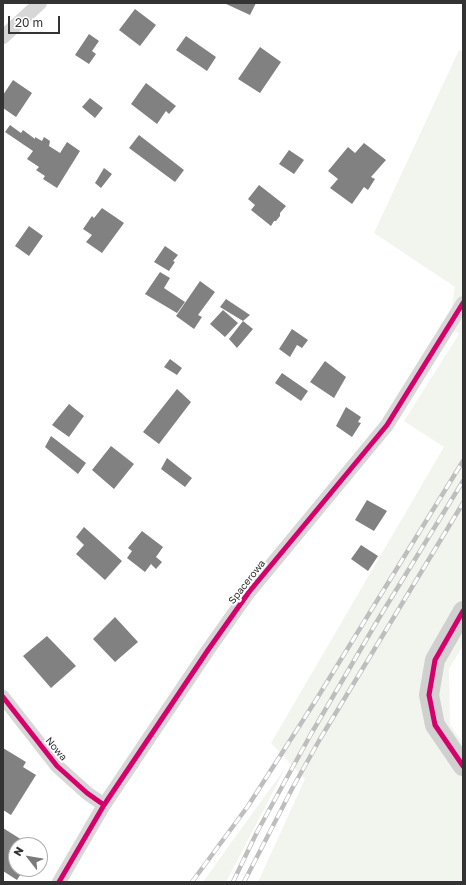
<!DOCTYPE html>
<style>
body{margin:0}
#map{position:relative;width:466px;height:885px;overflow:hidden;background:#fff;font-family:"Golos Text",sans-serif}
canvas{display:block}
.frame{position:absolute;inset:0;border:4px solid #333;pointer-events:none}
.north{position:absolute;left:8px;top:837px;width:40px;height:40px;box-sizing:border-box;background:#fff;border:1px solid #adadad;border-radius:50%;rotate:301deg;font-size:11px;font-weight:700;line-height:16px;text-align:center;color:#333}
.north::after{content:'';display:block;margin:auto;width:14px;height:18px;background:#7a7a7a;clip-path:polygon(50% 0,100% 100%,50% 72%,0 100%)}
.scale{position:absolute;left:8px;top:16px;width:52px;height:18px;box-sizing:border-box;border:2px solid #333;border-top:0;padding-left:5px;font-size:12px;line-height:14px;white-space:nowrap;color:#333;-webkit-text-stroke:3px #fff;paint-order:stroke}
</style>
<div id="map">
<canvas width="466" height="885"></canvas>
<div class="frame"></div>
<div class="north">N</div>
<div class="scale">20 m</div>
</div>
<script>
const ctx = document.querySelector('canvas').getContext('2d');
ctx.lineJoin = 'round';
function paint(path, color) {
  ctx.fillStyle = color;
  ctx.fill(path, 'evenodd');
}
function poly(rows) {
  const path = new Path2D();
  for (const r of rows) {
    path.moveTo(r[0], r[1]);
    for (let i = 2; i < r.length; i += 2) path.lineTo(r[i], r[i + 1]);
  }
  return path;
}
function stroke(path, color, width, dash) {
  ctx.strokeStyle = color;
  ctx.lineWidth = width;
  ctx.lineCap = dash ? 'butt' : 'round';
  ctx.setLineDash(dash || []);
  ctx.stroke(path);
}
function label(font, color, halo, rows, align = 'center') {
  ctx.font = font + ' "Golos Text",sans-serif';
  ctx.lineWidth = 4;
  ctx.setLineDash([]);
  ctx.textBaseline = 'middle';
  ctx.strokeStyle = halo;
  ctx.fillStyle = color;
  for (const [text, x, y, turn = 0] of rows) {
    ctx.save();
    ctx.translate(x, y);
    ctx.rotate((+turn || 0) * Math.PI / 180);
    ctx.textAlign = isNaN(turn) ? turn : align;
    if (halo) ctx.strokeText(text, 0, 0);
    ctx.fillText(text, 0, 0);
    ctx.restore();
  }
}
paint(poly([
 [459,50,463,52,463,646,449,669,450,725,463,743,463,882,258,882,305,779,271,743,444,447,404,421,459,334,449,326,455,287,374,233],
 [286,767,226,882,203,882,233,840]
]), '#f1f5ed');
paint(poly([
 [224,3,256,3,250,15],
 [135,9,156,25,140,46,119,30],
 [89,34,99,41,92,51,96,54,89,64,75,55],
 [186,36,216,57,207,71,176,50],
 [260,47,281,62,260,93,238,79],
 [13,80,32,93,16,117,3,108,3,95],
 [146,83,176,106,169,114,166,111,157,124,131,104],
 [90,98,103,108,95,118,82,107],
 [10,125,21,133,23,130,35,139,35,137,42,141,44,137,50,141,49,146,60,153,67,142,80,151,57,188,43,179,45,176,36,170,39,167,27,159,33,151,5,132],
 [139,135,184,170,175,182,129,148],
 [364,143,386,160,371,177,375,179,368,190,364,187,352,204,330,188,338,179,328,171,348,147,355,153],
 [289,150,304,160,294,174,279,164],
 [104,168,112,174,101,188,95,183],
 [259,185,286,206,280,213,280,216,276,221,274,221,271,226,251,210,255,205,248,199],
 [102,208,124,223,102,253,86,242,92,235,83,229,92,216,94,218],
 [29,226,43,236,29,256,15,246],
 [165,246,178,255,173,261,175,262,169,271,154,262],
 [160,272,170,278,164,288,185,302,177,313,145,294],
 [200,281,215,292,198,315,202,317,194,329,176,316],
 [226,299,250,315,243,321,220,307],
 [223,310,238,323,225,337,210,324],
 [243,321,253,329,237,348,229,339],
 [292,329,308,340,302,348,297,345,290,357,279,349],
 [170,359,182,368,177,375,164,367],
 [325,361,346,377,334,398,310,382],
 [282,373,308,391,301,401,275,383],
 [177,389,191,402,159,444,143,432],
 [69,404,84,416,69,437,52,425],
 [346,407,361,417,358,422,361,423,352,437,336,426],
 [51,436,86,463,78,474,45,447],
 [111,446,134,464,114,489,92,470],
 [167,458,192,478,185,487,161,469],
 [367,500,387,511,374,531,355,520],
 [84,527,122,561,105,580,76,554,84,545,76,537],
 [142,531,163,547,156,557,162,562,156,569,151,564,145,572,127,558,132,551,128,548],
 [361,545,378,556,368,571,351,559],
 [115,617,138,642,115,662,93,639],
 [47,636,76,666,51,688,23,656],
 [3,748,26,762,23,767,36,775,11,815,3,810],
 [3,828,30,845,16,845,16,869,24,869,17,880,3,871]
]), '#818181');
stroke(poly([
 [3,37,40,3],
 [3,697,57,766,87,793,104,805],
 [59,882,104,805,208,650,249,592,387,425,463,303]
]), '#d7d7d7', 14);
stroke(poly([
 [463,611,435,660,429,695,435,725,463,766]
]), '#d0d0d0', 20);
const rail = poly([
 [192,882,248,806,316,700,463,461],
 [233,882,257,832,311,734,379,618,463,481],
 [244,882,293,787,320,739,463,503]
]);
stroke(rail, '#bebebe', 4.5);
stroke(rail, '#fff', 3, [9]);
stroke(poly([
 [463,611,435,660,429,695,435,725,463,766],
 [3,697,57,766,87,793,104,805],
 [59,882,104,805,208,650,249,592,387,425,463,303]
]), '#d6006c', 5);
label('10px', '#333', '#fff', [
 ["Spacerowa",247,582,-52],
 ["Nowa",56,749,50]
]);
</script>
